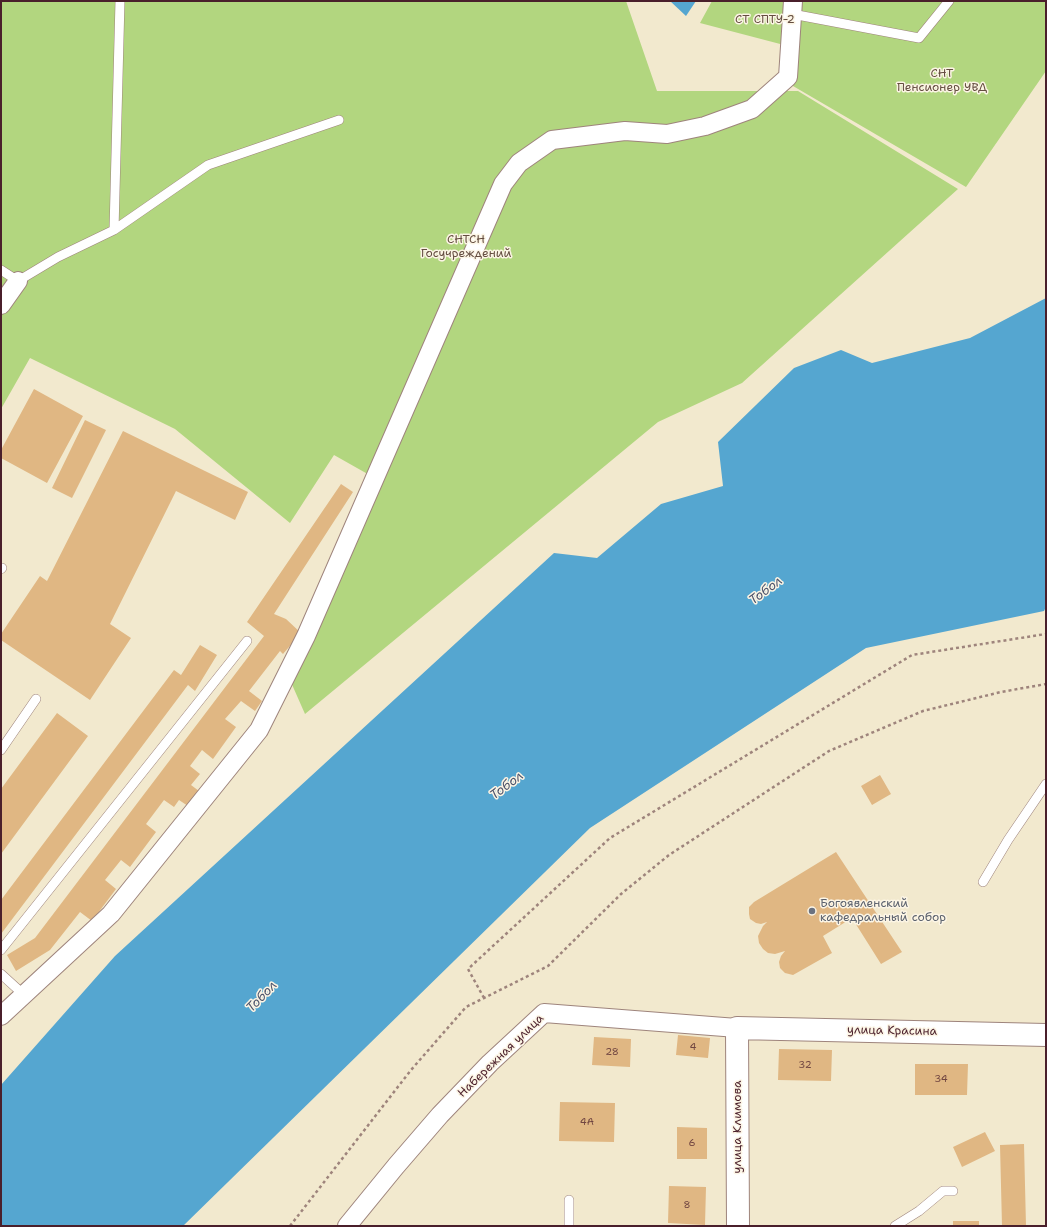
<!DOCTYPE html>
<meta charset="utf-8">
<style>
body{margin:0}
#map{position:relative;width:1047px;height:1227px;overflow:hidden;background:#f2e9ce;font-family:"Shantell Sans",sans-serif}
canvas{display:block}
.frame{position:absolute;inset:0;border:2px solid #4a1f2b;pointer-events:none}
</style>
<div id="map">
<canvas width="1047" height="1227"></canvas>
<div class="frame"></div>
</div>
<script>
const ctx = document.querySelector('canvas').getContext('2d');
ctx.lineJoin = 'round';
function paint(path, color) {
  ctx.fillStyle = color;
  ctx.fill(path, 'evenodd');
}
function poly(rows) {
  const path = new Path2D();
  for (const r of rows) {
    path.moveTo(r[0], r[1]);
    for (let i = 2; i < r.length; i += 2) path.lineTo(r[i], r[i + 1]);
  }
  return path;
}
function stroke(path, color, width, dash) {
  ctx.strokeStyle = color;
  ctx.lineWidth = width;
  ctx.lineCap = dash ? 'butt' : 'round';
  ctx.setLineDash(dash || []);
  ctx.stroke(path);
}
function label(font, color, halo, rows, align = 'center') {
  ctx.font = font + ' "Shantell Sans",sans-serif';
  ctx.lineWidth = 3;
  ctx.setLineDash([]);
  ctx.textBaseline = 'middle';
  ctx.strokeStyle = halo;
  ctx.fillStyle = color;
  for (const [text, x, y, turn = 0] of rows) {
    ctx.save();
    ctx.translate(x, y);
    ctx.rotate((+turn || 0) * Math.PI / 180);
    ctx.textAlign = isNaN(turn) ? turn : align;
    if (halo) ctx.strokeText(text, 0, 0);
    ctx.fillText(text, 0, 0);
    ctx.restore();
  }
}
paint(poly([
 [1,1,626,1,657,91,798,91,958,189,742,383,658,422,305,714,290,680,380,481,334,455,290,523,175,429,30,358,1,409],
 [712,1,790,1,784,45,700,23],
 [802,1,1046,1,1046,71,966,187,793,86]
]), '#b2d67f');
paint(poly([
 [670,1,696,1,686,16],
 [1046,298,1046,607,1044,611,866,648,590,828,183,1226,1,1226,1,1085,115,956,554,553,597,558,661,504,723,486,718,442,794,368,841,350,872,363,970,338]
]), '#55a6d0');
paint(poly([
 [34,389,83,416,47,483,1,458,1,450],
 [85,420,106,430,72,498,52,488],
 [123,431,248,492,235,520,176,491,110,624,131,638,90,700,1,640,1,634,40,576,47,581],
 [341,484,353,492,274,614,286,619,301,633,283,654,280,651,249,691,262,701,255,711,241,701,225,719,236,727,213,759,202,750,190,766,200,774,191,785,199,791,188,806,179,800,174,807,164,800,146,824,156,832,130,867,121,860,105,880,116,889,92,921,80,912,50,950,16,971,7,955,35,938,264,636,247,622],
 [200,645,217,655,195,691,188,685,1,934,1,900,174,670,181,675],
 [57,713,88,736,1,854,1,789],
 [880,775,891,794,872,805,861,786],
 [836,852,902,952,881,964,852,918,823,936,832,953,793,975,785,973,780,968,779,962,781,956,785,951,775,954,768,953,763,949,759,943,758,936,763,926,767,922,761,924,756,923,750,919,749,914,749,907,754,902],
 [678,1035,710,1038,708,1058,676,1055],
 [594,1037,631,1039,630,1067,592,1065],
 [779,1049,832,1050,831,1081,778,1080],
 [915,1064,968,1064,967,1095,915,1095],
 [560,1102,615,1103,614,1142,559,1141],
 [677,1127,707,1128,707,1159,677,1159],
 [985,1132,995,1151,962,1167,953,1147],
 [1024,1144,1026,1226,1002,1226,1000,1145],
 [669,1186,706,1187,705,1225,668,1223],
 [953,1221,979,1221,979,1226,953,1226]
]), '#e0b783');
const service = poly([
 [792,14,919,38,949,1],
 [114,230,208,165,339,120],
 [1,270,18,281,58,257,114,230,120,1],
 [1,569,2,568],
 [1,750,36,699],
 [983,882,1008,840,1046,784],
 [1,950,247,641],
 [1,974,23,994],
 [569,1200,569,1226],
 [895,1226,919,1211,943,1191,953,1191]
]);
const minor = poly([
 [1,305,18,281],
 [1,1016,111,914,259,730,306,636,503,184,519,163,552,140,625,131,667,134,705,126,752,109,788,77,793,1],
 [347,1226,396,1166,440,1115,490,1063,544,1013,737,1028]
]);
const tertiary = poly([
 [738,1226,737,1028,1046,1035]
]);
stroke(service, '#9e847c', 10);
stroke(minor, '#9e847c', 20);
stroke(tertiary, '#9e847c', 24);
stroke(poly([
 [484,998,468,969,610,838,912,655,1046,634],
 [290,1226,411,1070,466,1007,548,966,621,894,669,855,829,751,923,711,1001,692,1046,684]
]), '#9e847c', 2.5, [3, 3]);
stroke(service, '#fff', 9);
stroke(minor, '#fff', 18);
stroke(tertiary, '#fff', 22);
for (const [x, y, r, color] of [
 [812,911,4,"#6b7280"]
]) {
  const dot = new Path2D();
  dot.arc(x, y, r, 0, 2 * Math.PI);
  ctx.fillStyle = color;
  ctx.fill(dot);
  stroke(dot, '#fcf5e5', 1.5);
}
label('10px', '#704541', null, [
 ["4",693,1047],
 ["28",612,1052],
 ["32",805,1065],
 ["34",941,1079],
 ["4А",587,1122],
 ["6",692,1143],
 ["8",687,1205]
]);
label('12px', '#644d40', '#fcf5e5', [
 ["СТ СПТУ-2",765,20],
 ["СНТ",942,74],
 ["Пенсионер УВД",942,88],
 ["СНТСН",466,240],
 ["Госучреждений",466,254]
]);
label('12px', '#5b616d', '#fcf5e5', [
 ["Богоявленский",820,904],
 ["кафедральный собор",820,918]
], 'left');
label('12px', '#4a1f2b', '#fcf5e5', [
 ["улица Красина",892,1031,1],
 ["Набережная улица",501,1056,-44],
 ["улица Климова",738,1127,-90]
]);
label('italic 13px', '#4e556d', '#fcf5e5', [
 ["Тобол",766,591,-37],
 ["Тобол",507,786,-37],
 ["Тобол",262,997,-46]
]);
</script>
